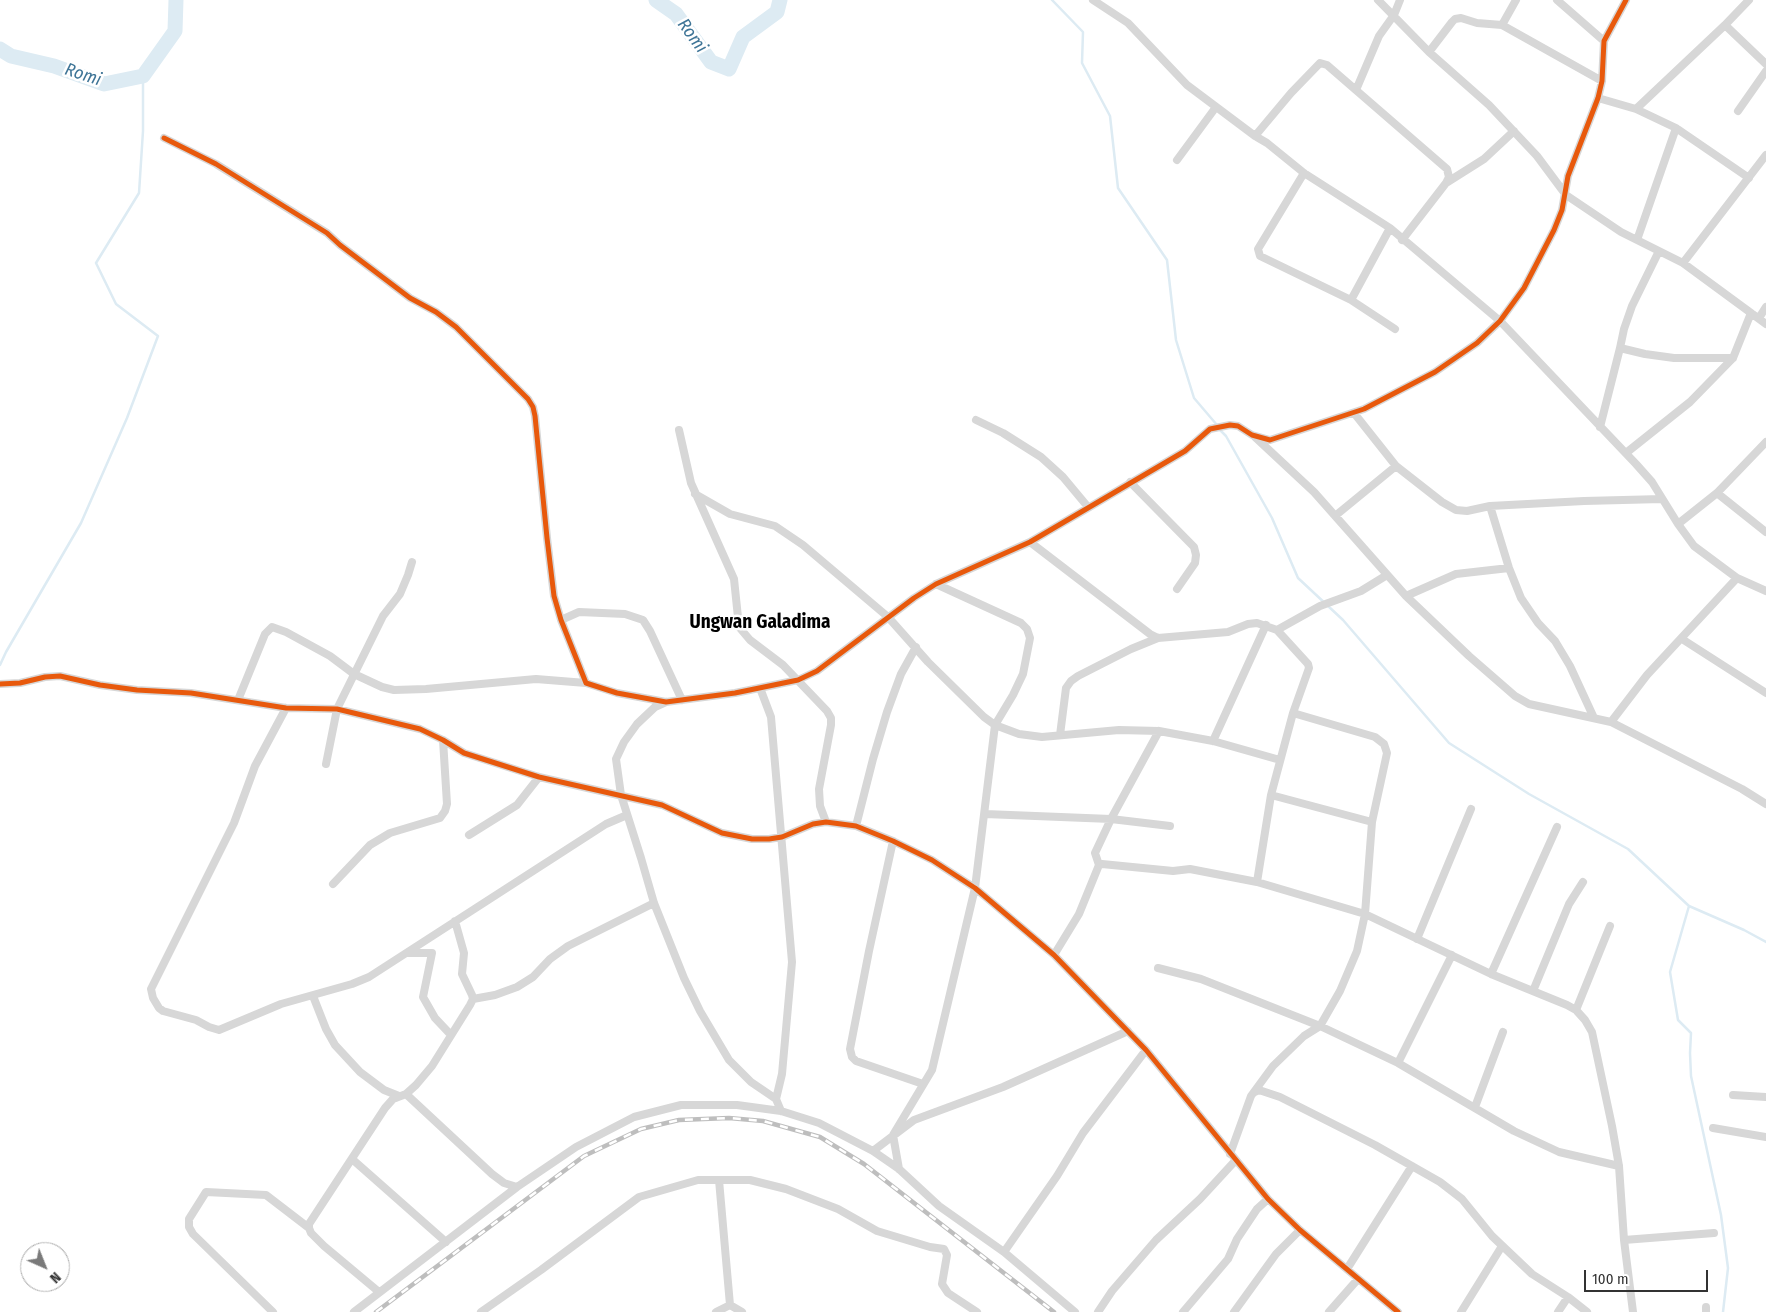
<!DOCTYPE html>
<style>
body{margin:0}
#map{position:relative;width:1766px;height:1312px;overflow:hidden;background:#fff;font-family:"Fira Sans Condensed",sans-serif}
canvas{display:block}
.north{position:absolute;left:20px;top:1242px;width:50px;height:50px;box-sizing:border-box;background:#fff;border:1px solid #adadad;border-radius:50%;rotate:136deg;font-size:14px;font-weight:700;line-height:20px;text-align:center;color:#333}
.north::after{content:'';display:block;margin:auto;width:18px;height:22px;background:#7a7a7a;clip-path:polygon(50% 0,100% 100%,50% 72%,0 100%)}
.scale{position:absolute;left:1584px;top:1270px;width:124px;height:22px;box-sizing:border-box;border:2px solid #333;border-top:0;padding-left:6px;font-size:15px;line-height:18px;white-space:nowrap;color:#333;-webkit-text-stroke:4px #fff;paint-order:stroke}
</style>
<div id="map">
<canvas width="1766" height="1312"></canvas>
<div class="north">N</div>
<div class="scale">100 m</div>
</div>
<script>
const ctx = document.querySelector('canvas').getContext('2d');
ctx.lineJoin = 'round';
function poly(rows) {
  const path = new Path2D();
  for (const r of rows) {
    path.moveTo(r[0], r[1]);
    for (let i = 2; i < r.length; i += 2) path.lineTo(r[i], r[i + 1]);
  }
  return path;
}
function stroke(path, color, width, dash) {
  ctx.strokeStyle = color;
  ctx.lineWidth = width;
  ctx.lineCap = dash ? 'butt' : 'round';
  ctx.setLineDash(dash || []);
  ctx.stroke(path);
}
function label(font, color, halo, rows, align = 'center') {
  ctx.font = font + ' "Fira Sans Condensed",sans-serif';
  ctx.lineWidth = 5;
  ctx.setLineDash([]);
  ctx.textBaseline = 'middle';
  ctx.strokeStyle = halo;
  ctx.fillStyle = color;
  for (const [text, x, y, turn = 0] of rows) {
    ctx.save();
    ctx.translate(x, y);
    ctx.rotate((+turn || 0) * Math.PI / 180);
    ctx.textAlign = isNaN(turn) ? turn : align;
    if (halo) ctx.strokeText(text, 0, 0);
    ctx.fillText(text, 0, 0);
    ctx.restore();
  }
}
stroke(poly([
 [1052,0,1083,32,1082,63,1110,116,1118,188,1167,260,1176,340,1194,398,1217,425],
 [1220,430,1226,436,1272,518,1298,578,1343,620,1449,743,1529,794,1628,849,1689,906,1744,930,1766,942],
 [0,665,6,652,81,523,127,418,158,336,116,304,96,263,139,193,143,131,143,76],
 [1689,906,1670,972,1678,1020,1691,1033,1690,1053,1691,1076,1721,1215,1728,1268,1723,1312]
]), '#ddebf3', 2.5);
stroke(poly([
 [656,0,676,14,711,62,729,69,743,37,777,12,780,0],
 [0,49,11,56,54,66,104,84,143,76,175,31,176,0]
]), '#ddebf3', 15);
stroke(poly([
 [1093,0,1128,23,1187,85,1255,136,1267,143,1304,173,1390,228,1500,321,1636,464,1652,482,1678,524,1694,546,1737,578,1766,591],
 [1378,0,1429,52,1489,105,1537,156,1566,195,1621,232,1683,263,1766,324],
 [1557,0,1604,41],
 [1502,25,1516,0],
 [1725,25,1766,64],
 [1429,52,1452,22,1455,19,1461,18,1477,23,1502,25,1602,81],
 [1356,90,1379,36,1394,15,1400,0],
 [1598,98,1636,109,1676,128,1749,178],
 [1636,109,1725,25,1749,0],
 [1738,111,1766,71],
 [1255,136,1291,93,1320,63,1327,65,1447,169,1449,177,1446,183],
 [164,138,216,164,327,233,340,245,410,298,436,312,456,327,528,399,533,407,535,416,547,538,554,596,561,620,586,683,617,693,666,702,735,693,798,680,817,671,914,598,936,584,1030,542,1185,451,1210,429,1230,425,1238,426,1252,435,1270,440,1364,409,1435,372,1477,343,1500,321,1524,288,1554,230,1562,210,1568,176,1598,98,1602,81,1604,41,1626,0],
 [1177,160,1216,107],
 [1304,173,1258,249,1260,256,1351,300,1395,329],
 [1402,240,1446,183,1484,159,1514,131],
 [1637,240,1676,128],
 [1683,263,1766,155],
 [1351,300,1390,228],
 [1759,318,1766,307],
 [1620,348,1645,354,1674,358,1733,358],
 [1354,413,1396,466,1442,502,1456,510,1467,511,1490,506,1584,501,1662,499],
 [976,420,1003,433,1041,457,1063,477,1088,507],
 [1600,427,1620,348,1624,329,1632,306,1659,251],
 [679,430,691,483,734,579,739,627,750,640,783,665,827,711,831,718,831,725,819,789,820,806,826,822],
 [1255,437,1314,492,1406,596,1469,656,1515,696,1529,704,1611,722,1742,789,1766,804],
 [1626,453,1690,402,1733,358,1751,313],
 [1130,482,1194,547,1196,555,1195,563,1177,589],
 [1717,493,1766,532],
 [695,494,730,514,775,526,803,545,888,617,928,662,984,717,995,725,1019,734,1042,737,1119,730,1159,731,1213,741,1280,760],
 [1490,506,1509,568,1521,598,1538,623,1555,641,1570,666,1594,718],
 [1335,516,1396,466],
 [1678,524,1717,493,1766,442],
 [1030,542,1150,634,1158,638,1228,632,1248,624,1257,623,1277,630,1308,664,1309,668,1293,713,1271,795,1257,882],
 [1406,596,1456,574,1509,568],
 [561,620,579,612,625,614,643,620,650,631,682,700],
 [1277,630,1320,606,1361,591,1387,575],
 [1682,639,1766,693],
 [0,684,20,683,45,677,60,676,100,685,137,690,191,693,286,708,337,709,420,729,443,740,464,753,539,777,662,805,722,833,752,839,769,839,782,837,813,824,826,822,856,826,893,841,932,860,975,888,1054,955,1146,1050,1268,1199,1300,1230,1398,1312],
 [760,688,771,717,792,962,782,1074,776,1099,781,1111],
 [238,700,265,634,272,627,286,632,330,656,354,674,382,687,394,690,426,689,536,679,586,683],
 [666,702,655,707,637,724,624,742,616,759,621,795,641,858,654,903,684,978,700,1011,729,1060,751,1082,776,1099],
 [286,708,255,766,234,823,151,989,153,998,159,1008,163,1011,196,1020,209,1027,219,1030,281,1004,352,984,369,977,606,824,627,815],
 [1611,722,1647,675,1737,578],
 [1060,735,1066,688,1071,681,1078,676,1131,649,1158,638],
 [1213,741,1266,625],
 [326,764,337,709,383,616,400,594,408,575,412,562],
 [1271,795,1372,822],
 [985,814,1111,819,1170,826],
 [856,826,873,759,887,712,901,674,916,647],
 [469,835,517,805,539,777],
 [893,841,869,951,850,1049,852,1057,856,1061,923,1084],
 [1099,865,1102,864,1173,871,1190,869,1257,882,1365,914,1491,974,1567,1005,1576,1010,1585,1020,1592,1032,1612,1126,1619,1166,1624,1240,1633,1312],
 [1099,865,1095,853,1111,819,1159,731],
 [333,884,370,845,390,833,440,818,445,811,447,804,443,740],
 [1417,939,1471,809],
 [407,953,432,953,423,997,435,1018,451,1035],
 [1054,955,1079,914,1099,865],
 [1158,968,1201,979,1320,1026,1398,1063,1514,1131,1559,1152,1619,1166],
 [1491,974,1557,827],
 [1533,991,1569,904,1583,882],
 [313,996,326,1029,335,1045,360,1072,384,1090,399,1096],
 [473,999,495,995,517,987,533,977,550,959,568,946,654,903],
 [1576,1010,1610,926],
 [1398,1063,1452,955],
 [1255,1092,1259,1090,1280,1097,1375,1145,1440,1182,1462,1199,1492,1236,1532,1274,1568,1297,1587,1312],
 [406,1094,492,1174,504,1183,517,1187],
 [1733,1095,1766,1097],
 [1475,1107,1503,1032],
 [1713,1128,1766,1137],
 [873,1151,914,1120,1003,1087,1128,1031],
 [1230,1154,1251,1096,1273,1066,1304,1036,1320,1026,1340,991,1357,951,1365,914,1372,822,1387,753,1384,744,1375,737,1293,713],
 [352,1159,446,1242],
 [899,1169,893,1135,932,1070,975,888,995,725,1013,695,1023,674,1030,638,1027,629,1021,623,936,584],
 [719,1180,730,1305],
 [309,1228,309,1224,385,1108,393,1099,406,1094,416,1085,432,1066,470,1005,473,999,472,995,462,974,464,953,455,921],
 [1624,1240,1714,1233],
 [1004,1252,1057,1176,1083,1133,1146,1050],
 [1347,1269,1412,1166],
 [730,1305,742,1312],
 [273,1312,193,1234,189,1227,189,1219,206,1192,266,1195,309,1228,311,1233,324,1246,379,1292],
 [354,1312,517,1187,576,1147,634,1117,681,1105,737,1105,781,1111,819,1123,873,1151,899,1169,939,1206,1004,1252,1075,1312],
 [481,1312,541,1270,639,1197,698,1180,750,1180,786,1189,838,1209,877,1231,930,1247,944,1249,947,1255,942,1284,948,1293,977,1312],
 [716,1312,730,1305],
 [1098,1312,1112,1291,1156,1240,1200,1199,1235,1161],
 [1183,1312,1228,1259,1237,1239,1257,1209,1268,1199],
 [1234,1312,1276,1254,1300,1230],
 [1329,1312,1358,1279],
 [1461,1312,1502,1246],
 [1558,1312,1568,1297],
 [1706,1312,1706,1307]
]), '#d7d7d7', 8);
const rail = poly([
 [376,1312,584,1156,641,1129,679,1120,729,1118,763,1121,820,1137,864,1164,1054,1312]
]);
stroke(rail, '#bebebe', 4.5);
stroke(rail, '#fff', 2.5, [8]);
stroke(poly([
 [164,138,216,164,327,233,340,245,410,298,436,312,456,327,528,399,533,407,535,416,547,538,554,596,561,620,586,683,617,693,666,702,735,693,798,680,817,671,914,598,936,584,1030,542,1185,451,1210,429,1230,425,1238,426,1252,435,1270,440,1364,409,1435,372,1477,343,1500,321,1524,288,1554,230,1562,210,1568,176,1598,98,1602,81,1604,41,1626,0],
 [0,684,20,683,45,677,60,676,100,685,137,690,191,693,286,708,337,709,420,729,443,740,464,753,539,777,662,805,722,833,752,839,769,839,782,837,813,824,826,822,856,826,893,841,932,860,975,888,1054,955,1146,1050,1268,1199,1300,1230,1398,1312]
]), '#e8590c', 5);
label('italic 18px', '#3f7597', '#fff', [
 ["Romi",692,36,54],
 ["Romi",83,75,18]
]);
label('bold 19px', '#000', '#fff', [
 ["Ungwan Galadima",760,623]
]);
</script>
